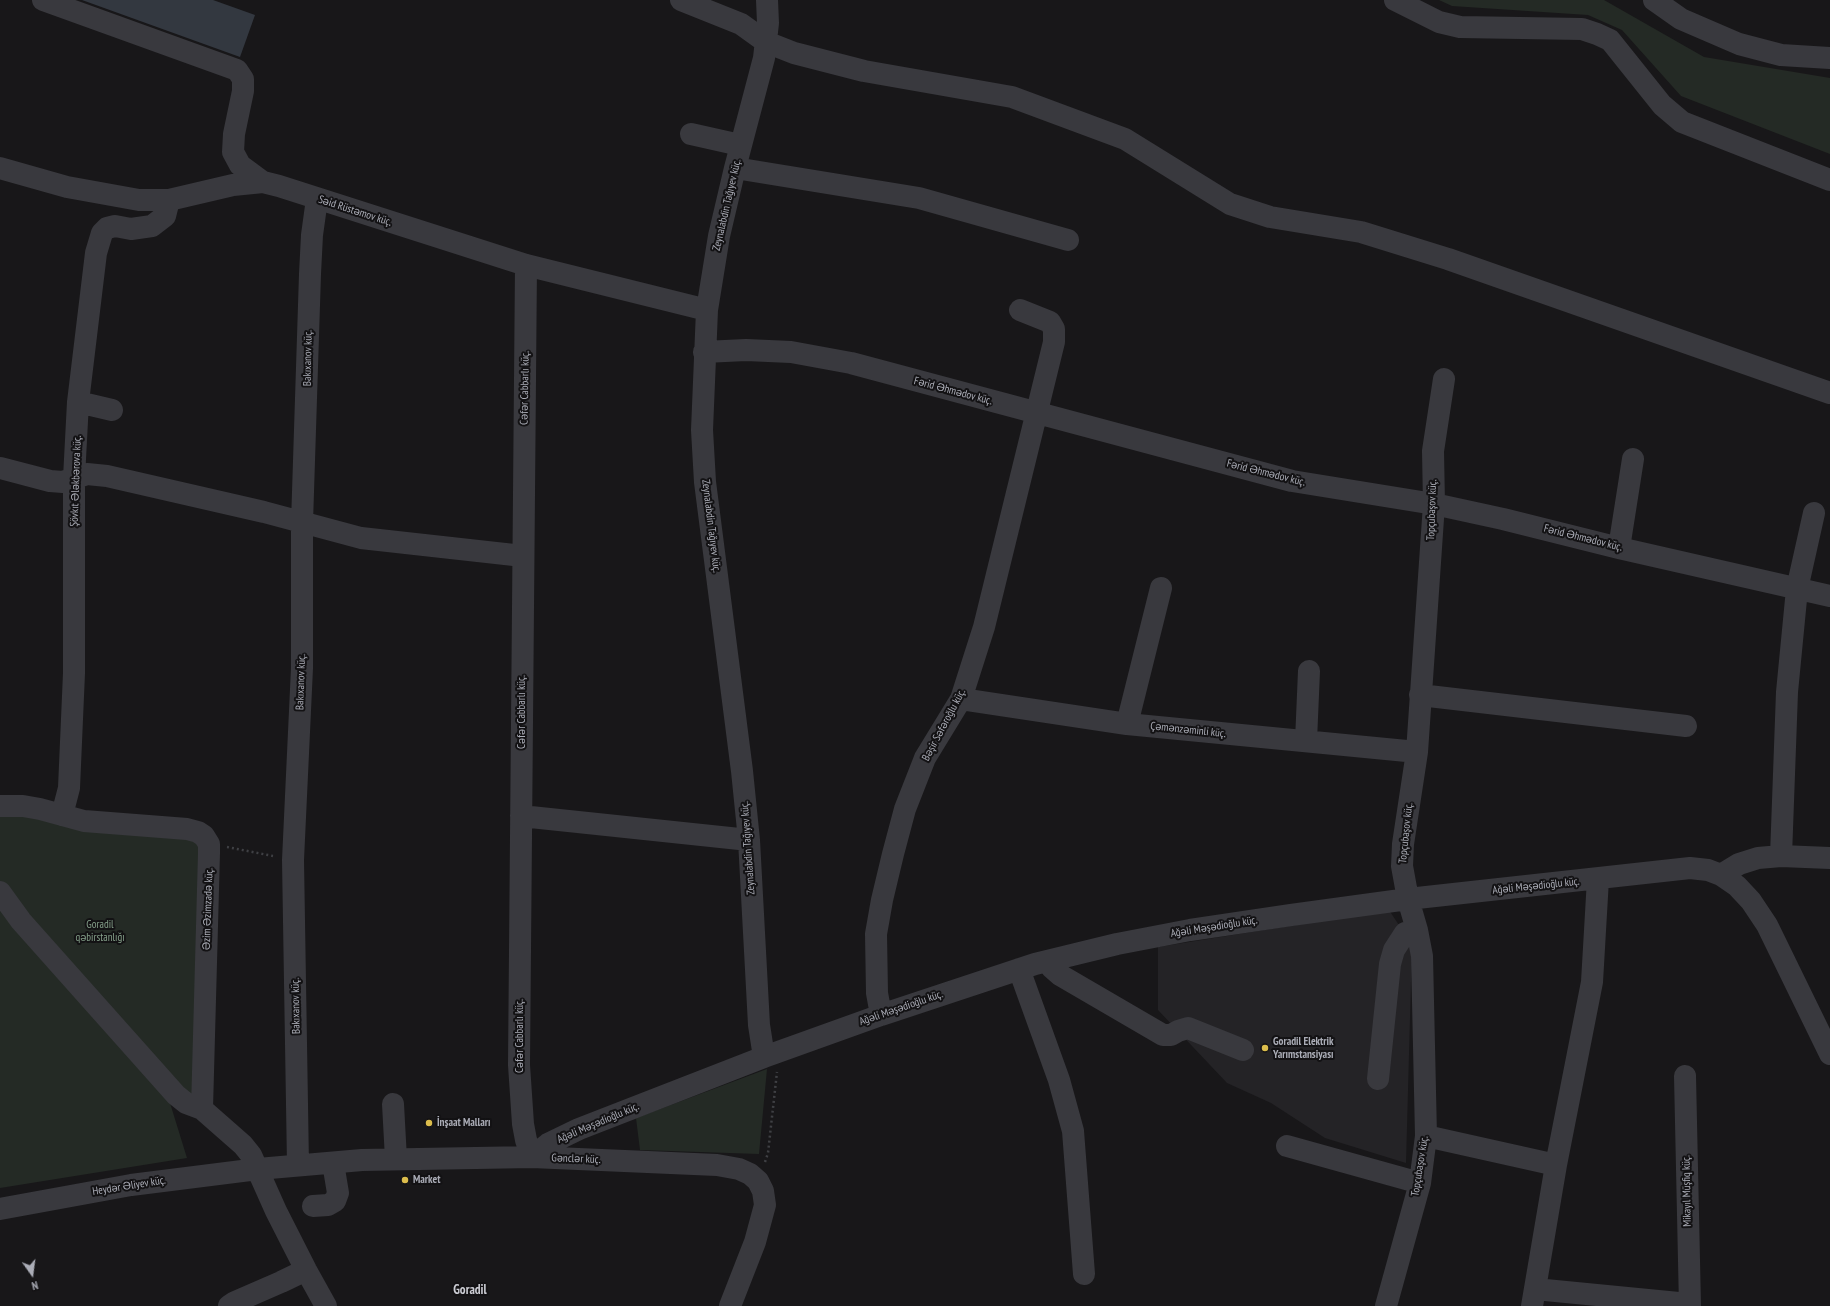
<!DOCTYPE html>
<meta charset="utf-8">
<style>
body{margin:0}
#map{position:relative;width:1830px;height:1306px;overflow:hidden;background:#181719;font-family:"PT Sans Narrow",sans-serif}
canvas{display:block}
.north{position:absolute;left:12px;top:1254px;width:40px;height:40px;-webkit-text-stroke:3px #131214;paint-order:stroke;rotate:166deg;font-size:11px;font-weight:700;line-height:16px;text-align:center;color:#abadb7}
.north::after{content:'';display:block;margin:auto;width:14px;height:18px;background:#abadb7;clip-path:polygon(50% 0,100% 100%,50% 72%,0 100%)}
</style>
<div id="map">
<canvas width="1830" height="1306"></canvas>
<div class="north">N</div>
</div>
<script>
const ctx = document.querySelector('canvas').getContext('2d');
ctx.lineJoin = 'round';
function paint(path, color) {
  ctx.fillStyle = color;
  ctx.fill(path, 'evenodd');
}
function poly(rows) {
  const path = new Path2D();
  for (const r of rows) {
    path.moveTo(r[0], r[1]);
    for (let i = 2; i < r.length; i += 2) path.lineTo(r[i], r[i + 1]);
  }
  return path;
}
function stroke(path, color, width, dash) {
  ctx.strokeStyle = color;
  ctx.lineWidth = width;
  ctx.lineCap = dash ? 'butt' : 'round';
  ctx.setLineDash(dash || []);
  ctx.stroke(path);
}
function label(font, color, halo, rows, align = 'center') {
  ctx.font = font + ' "PT Sans Narrow",sans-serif';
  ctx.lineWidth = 4;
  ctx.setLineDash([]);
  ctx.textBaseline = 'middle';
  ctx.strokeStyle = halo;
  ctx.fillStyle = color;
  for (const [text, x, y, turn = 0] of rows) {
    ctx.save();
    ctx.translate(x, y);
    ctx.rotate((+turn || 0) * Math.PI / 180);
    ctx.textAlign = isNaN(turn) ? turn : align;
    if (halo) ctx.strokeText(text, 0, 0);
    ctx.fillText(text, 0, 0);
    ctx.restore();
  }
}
paint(poly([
 [1389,910,1412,945,1406,1163,1325,1138,1271,1103,1227,1083,1158,1010,1158,947]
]), '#242326');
paint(poly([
 [1439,0,1604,0,1704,57,1830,78,1830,154,1681,96,1622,30,1588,15,1452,6],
 [0,813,202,840,197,1092,170,1103,187,1158,0,1188],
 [767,1069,759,1154,640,1150,636,1118]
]), '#242a25');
paint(poly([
 [82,0,213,0,255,15,240,57]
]), '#333840');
stroke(poly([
 [227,847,273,856],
 [765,1162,768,1153,777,1072]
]), '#3f4044', 2.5, [2, 3]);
stroke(poly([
 [43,0,237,70,243,79,243,91,234,134,233,152,240,165,263,182],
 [681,0,741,24,766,42,794,53,864,71,1012,97,1125,139,1230,204,1270,217,1361,232,1448,259,1830,393],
 [1395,0,1439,22,1460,27,1582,29,1597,34,1610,40,1662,105,1682,122,1830,180],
 [1654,0,1681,19,1739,44,1781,55,1830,58],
 [691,134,740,145],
 [0,168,67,187,139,200,169,200,233,185,263,182,279,186,526,265,707,310],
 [735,168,919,198,1068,240],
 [526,265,519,1065,523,1124,526,1140,532,1157,548,1144,579,1129,764,1057,881,1015,1035,964,1117,944,1190,930,1291,915,1408,899,1690,868,1708,870,1721,875,1737,886,1751,901,1767,925,1830,1054],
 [704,352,746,350,791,352,851,363,1292,481,1434,504,1503,519,1619,548,1830,596],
 [78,402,112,410],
 [0,468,50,481,63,482,87,474,107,476,264,512,361,538,523,556],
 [1619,548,1633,459],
 [1420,695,1686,726],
 [961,699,1127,724,1417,752],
 [1127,724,1161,588],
 [1306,741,1309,671],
 [0,806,23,806,40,809,84,821,187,829,198,832,204,836,209,844,209,853,202,1109,243,1145,251,1155,276,1211,306,1270,326,1306],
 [62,815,69,788,74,673,74,478,78,402,96,253,102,233,107,228,115,226,131,229,152,226,165,216,169,200],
 [521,816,749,840],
 [1781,856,1787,692,1797,589,1814,513],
 [1721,875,1739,864,1758,858,1781,856,1830,858],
 [0,892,21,921,176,1095,186,1103,202,1109],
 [1048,961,1052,968,1060,975,1163,1035,1171,1035,1178,1031,1188,1028,1243,1050],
 [1019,969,1059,1080,1073,1131,1084,1274],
 [881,1015,877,993,876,934,882,900,893,854,905,809,925,758,961,699,984,627,1054,342,1054,329,1050,322,1020,310],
 [764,1057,759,1025,749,840,742,771,705,482,702,430,707,310,719,236,735,168,764,58,768,23,767,0],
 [1685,1076,1690,1306],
 [1378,1079,1390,964,1394,950,1405,933,1417,930],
 [393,1104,396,1159],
 [1426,1136,1556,1165],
 [1287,1146,1420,1183],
 [298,1165,293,860,302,668,302,523,310,274,312,235,317,199],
 [313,1206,328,1205,335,1201,338,1193,333,1163],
 [0,1209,131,1185,258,1169,362,1160,532,1157,717,1165,739,1169,750,1174,758,1181,763,1191,765,1205,755,1242,730,1306],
 [1535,1289,1689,1304],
 [229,1306,235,1302,281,1282,306,1270],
 [1386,1306,1420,1183,1426,1136,1422,956,1417,930,1408,899,1402,866,1403,844,1417,752,1434,504,1433,451,1444,379],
 [1532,1306,1556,1165,1592,982,1598,879]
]), '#39393e', 22);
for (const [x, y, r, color] of [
 [1265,1048,4,"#dcbd4c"],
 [429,1123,4,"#dcbd4c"],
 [405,1180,4,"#dcbd4c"]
]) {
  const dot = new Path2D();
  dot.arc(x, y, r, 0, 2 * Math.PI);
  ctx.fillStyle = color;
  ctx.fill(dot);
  stroke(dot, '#131214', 1.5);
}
label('11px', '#abadb7', '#131214', [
 ["Zeynalabdin Tağıyev küç.",727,205,-77],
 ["Səid Rüstəmov küç.",355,211,18],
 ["Bakıxanov küç.",308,358,-89],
 ["Cəfər Cabbarlı küç.",525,388,-89],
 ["Fərid Əhmədov küç.",953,391,15],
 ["Fərid Əhmədov küç.",1266,473,14],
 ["Şövkıt Ələkbərova küç.",76,481,-88],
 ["Topçubaşov küç.",1432,510,-88],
 ["Zeynalabdin Tağıyev küç.",711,526,83],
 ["Fərid Əhmədov küç.",1583,538,14],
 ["Bakıxanov küç.",301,682,-88],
 ["Cəfər Cabbarlı küç.",522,712,-90],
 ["Bəşir Səfəroğlu küç.",944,725,-62],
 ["Çəmənzəminli küç.",1188,730,6],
 ["Topçubaşov küç.",1406,833,-84],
 ["Zeynalabdin Tağıyev küç.",748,848,-94],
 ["Ağəli Məşədioğlu küç.",1536,886,-6],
 ["Əzim Əzimzadə küç.",208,909,-88],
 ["Ağəli Məşədioğlu küç.",1214,927,-9],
 ["Bakıxanov küç.",296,1006,-91],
 ["Ağəli Məşədioğlu küç.",901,1008,-19],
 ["Cəfər Cabbarlı küç.",520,1036,-90],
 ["Ağəli Məşədioğlu küç.",598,1123,-23],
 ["Gənclər küç.",576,1159,2],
 ["Topçubaşov küç.",1420,1166,-81],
 ["Heydər Əliyev küç.",129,1186,-9],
 ["Mikayıl Müşfiq küç.",1687,1191,-91]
]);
label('11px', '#85a08a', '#131214', [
 ["Goradil",100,925],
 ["qəbirstanlığı",100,938]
]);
label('bold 11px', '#abadb7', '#131214', [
 ["Goradil Elektrik",1273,1042],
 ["Yarımstansiyası",1273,1055],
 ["İnşaat Malları",437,1123],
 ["Market",413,1180]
], 'left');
label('bold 13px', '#cccdd4', '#131214', [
 ["Goradil",470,1290]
]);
</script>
